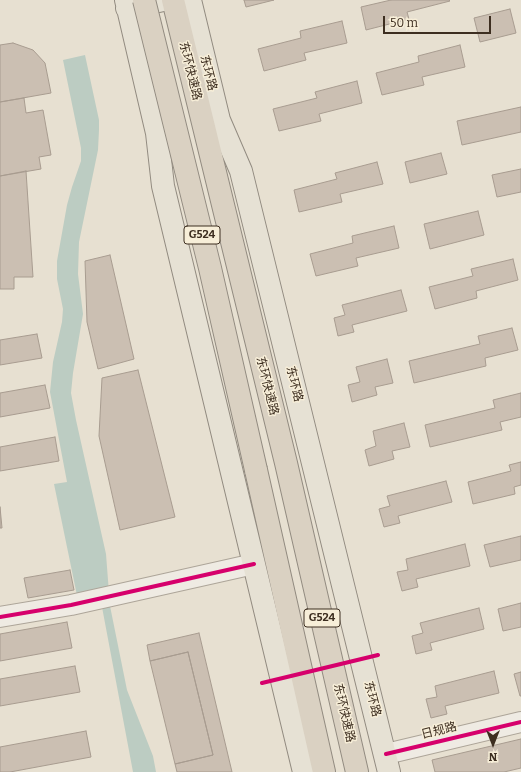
<!DOCTYPE html>
<meta charset="utf-8">
<style>
body{margin:0}
#map{position:relative;width:521px;height:772px;overflow:hidden;background:#e7e0d1;font-family:Bitter,serif}
canvas{display:block}
.north{position:absolute;left:473px;top:724px;width:40px;height:40px;-webkit-text-stroke:3px #f7eed8;paint-order:stroke;rotate:180deg;font-size:11px;font-weight:700;line-height:16px;text-align:center;color:#3d2e20}
.north::after{content:'';display:block;margin:auto;width:14px;height:18px;background:#3d2e20;clip-path:polygon(50% 0,100% 100%,50% 72%,0 100%)}
.scale{position:absolute;left:383px;top:16px;width:108px;height:18px;box-sizing:border-box;border:2px solid #3d2e20;border-top:0;padding-left:5px;font-size:12px;line-height:14px;white-space:nowrap;color:#3d2e20;-webkit-text-stroke:3px #f7eed8;paint-order:stroke}
</style>
<div id="map">
<canvas width="521" height="772"></canvas>
<div class="north">N</div>
<div class="scale">50 m</div>
</div>
<script>
const ctx = document.querySelector('canvas').getContext('2d');
ctx.lineJoin = 'round';
function paint(path, color) {
  ctx.fillStyle = color;
  ctx.fill(path, 'evenodd');
}
function poly(rows) {
  const path = new Path2D();
  for (const r of rows) {
    path.moveTo(r[0], r[1]);
    for (let i = 2; i < r.length; i += 2) path.lineTo(r[i], r[i + 1]);
  }
  return path;
}
function stroke(path, color, width, dash) {
  ctx.strokeStyle = color;
  ctx.lineWidth = width;
  ctx.lineCap = dash ? 'butt' : 'round';
  ctx.setLineDash(dash || []);
  ctx.stroke(path);
}
function label(font, color, halo, rows, align = 'center') {
  ctx.font = font + ' Bitter,"Noto Sans SC",serif';
  ctx.lineWidth = 3;
  ctx.setLineDash([]);
  ctx.textBaseline = 'middle';
  ctx.strokeStyle = halo;
  ctx.fillStyle = color;
  for (const [text, x, y, turn = 0] of rows) {
    ctx.save();
    ctx.translate(x, y);
    ctx.rotate((+turn || 0) * Math.PI / 180);
    ctx.textAlign = isNaN(turn) ? turn : align;
    if (halo) ctx.strokeText(text, 0, 0);
    ctx.fillText(text, 0, 0);
    ctx.restore();
  }
}
paint(poly([
 [85,55,99,120,99,130,98,150,79,242,78,274,83,314,73,373,71,393,76,420,106,554,110,606,127,690,153,756,156,772,133,772,102,607,80,610,54,484,67,482,50,392,53,362,62,322,63,309,57,279,57,261,67,205,72,187,81,161,81,148,63,60]
]), '#bcccc2');
const building = poly([
 [244,0,274,0,246,7,244,0],
 [391,0,449,0,450,1,407,12,409,19,366,30,361,7,391,0],
 [510,9,516,33,480,42,474,18,510,9],
 [342,21,347,43,304,53,306,60,264,71,258,49,301,38,300,31,342,21],
 [13,43,33,50,45,63,51,93,0,102,0,45,13,43],
 [460,45,465,67,422,77,424,85,382,95,376,73,419,62,418,56,460,45],
 [357,81,362,103,319,114,321,121,279,131,273,109,317,98,315,92,357,81],
 [24,98,26,113,43,110,51,155,39,157,41,169,0,176,0,102,24,98],
 [521,107,521,132,462,145,457,121,521,107],
 [441,153,447,174,410,183,405,162,441,153],
 [377,162,383,184,340,194,342,202,299,212,294,190,337,179,335,173,377,162],
 [521,169,521,192,497,197,492,175,521,169],
 [26,171,33,277,14,277,14,289,0,289,0,176,26,171],
 [478,211,484,235,430,249,424,224,478,211],
 [394,226,399,248,356,258,358,266,316,276,310,254,353,243,352,236,394,226],
 [110,255,134,359,98,369,87,322,85,261,110,255],
 [513,259,518,280,476,291,477,298,435,309,429,287,473,276,471,269,513,259],
 [401,290,407,311,352,325,354,332,338,336,334,318,345,315,342,305,401,290],
 [512,328,518,350,485,358,486,366,414,383,409,361,480,344,478,336,512,328],
 [37,334,42,358,0,365,0,340,37,334],
 [387,359,393,383,375,387,377,395,352,402,348,385,360,382,356,367,387,359],
 [138,370,175,517,120,530,99,436,102,378,138,370],
 [45,385,50,408,0,417,0,393,45,385],
 [521,393,521,417,500,422,502,430,430,447,425,425,495,408,493,400,521,393],
 [404,423,410,447,392,451,394,459,369,466,365,450,376,446,373,431,404,423],
 [55,437,59,461,0,471,0,447,55,437],
 [521,462,521,485,514,487,515,494,473,504,468,482,511,471,509,465,521,462],
 [446,481,452,502,398,516,400,523,384,527,379,509,390,506,387,496,446,481],
 [0,507,2,528,0,528,0,507],
 [521,536,521,560,490,567,484,545,521,536],
 [465,544,470,566,416,579,418,587,402,591,397,572,408,570,406,559,465,544],
 [70,570,74,590,28,598,24,578,70,570],
 [521,603,521,627,503,631,498,609,521,603],
 [479,608,484,629,430,643,432,650,416,654,412,636,423,633,420,623,479,608],
 [67,622,72,648,0,661,0,634,67,622],
 [199,633,232,772,177,772,175,764,213,755,188,652,150,661,147,645,199,633],
 [188,652,213,755,175,764,150,661,188,652],
 [75,666,80,692,0,706,0,679,75,666],
 [494,671,499,693,445,706,447,714,431,718,426,699,437,697,435,686,494,671],
 [521,672,521,696,520,696,514,674,521,672],
 [86,731,91,757,10,772,0,772,0,747,86,731],
 [521,739,521,768,504,772,435,772,432,760,521,739]
]);
paint(building, '#cbbfb2');
stroke(building, '#a89c90', 1);
const minor = poly([
 [0,617,71,605,254,564],
 [386,754,521,722]
]);
const major = poly([
 [126,0,157,133,163,186,304,772],
 [190,0,219,120,241,171,389,772],
 [127,8,163,0]
]);
const highway = poly([
 [173,0,286,463,357,772],
 [256,470,324,772]
]);
stroke(minor, '#ada599', 22);
stroke(major, '#928b80', 24);
stroke(highway, '#928b80', 24);
stroke(minor, '#efebe3', 20);
stroke(major, '#e6e1d4', 22);
stroke(highway, '#dad1c2', 22);
const highwayBridge = poly([
 [144,0,210,268,256,470]
]);
stroke(highwayBridge, '#928b80', 24, []);
stroke(highwayBridge, '#dad1c2', 22);
stroke(poly([
 [0,617,71,605,254,564],
 [262,683,378,655],
 [386,754,521,722]
]), '#d6006c', 4);
for (const [x, y, w] of [
 [202,235,36],
 [322,618,36]
]) {
  const box = new Path2D();
  box.roundRect(x - w / 2, y - 9, w, 18, 3);
  ctx.fillStyle = '#f7eed8';
  ctx.fill(box);
  stroke(box, '#3d2e20', 1);
}
label('bold 11px', '#3d2e20', null, [
 ["G524",202,235],
 ["G524",322,618]
]);
label('12px', '#3d2e20', '#f7eed8', [
 ["东环快速路",190,71,76],
 ["东环路",208,73,76],
 ["东环路",294,384,76],
 ["东环快速路",267,386,76],
 ["东环路",372,699,76],
 ["东环快速路",344,713,77],
 ["日规路",439,731,-14]
]);
</script>
